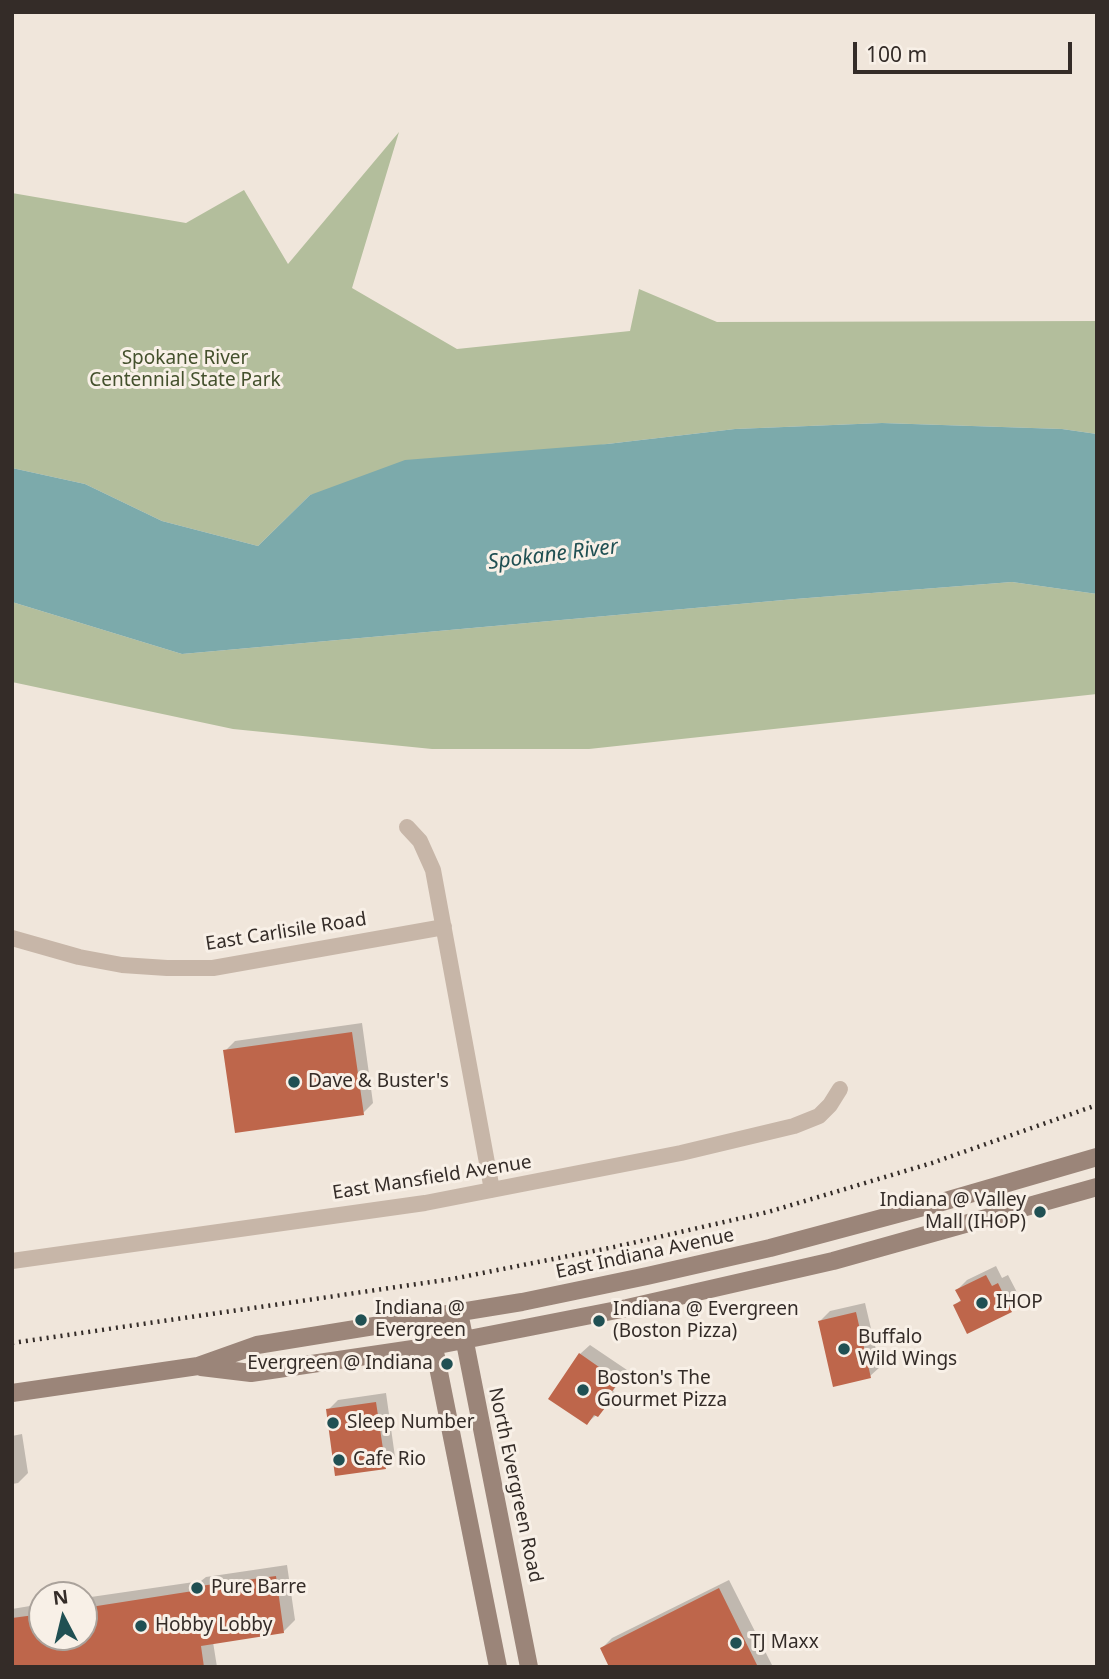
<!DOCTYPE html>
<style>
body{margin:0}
#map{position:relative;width:1109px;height:1679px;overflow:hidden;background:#f0e6db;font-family:"Noto Sans",sans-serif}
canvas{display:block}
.frame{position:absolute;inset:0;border:14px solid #342c28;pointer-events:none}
.north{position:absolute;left:28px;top:1581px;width:70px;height:70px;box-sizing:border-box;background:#f8f0e7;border:2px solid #aaa29b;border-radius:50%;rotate:353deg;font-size:19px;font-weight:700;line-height:28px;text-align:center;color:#342c28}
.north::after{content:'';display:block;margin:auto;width:24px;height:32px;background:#205053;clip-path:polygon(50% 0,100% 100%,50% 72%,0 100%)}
.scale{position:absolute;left:853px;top:42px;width:219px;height:32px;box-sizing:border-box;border:4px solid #342c28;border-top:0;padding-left:9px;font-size:21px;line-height:24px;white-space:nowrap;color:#342c28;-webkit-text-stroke:5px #f8f0e7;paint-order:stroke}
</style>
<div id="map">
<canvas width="1109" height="1679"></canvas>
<div class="frame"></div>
<div class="north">N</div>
<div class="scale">100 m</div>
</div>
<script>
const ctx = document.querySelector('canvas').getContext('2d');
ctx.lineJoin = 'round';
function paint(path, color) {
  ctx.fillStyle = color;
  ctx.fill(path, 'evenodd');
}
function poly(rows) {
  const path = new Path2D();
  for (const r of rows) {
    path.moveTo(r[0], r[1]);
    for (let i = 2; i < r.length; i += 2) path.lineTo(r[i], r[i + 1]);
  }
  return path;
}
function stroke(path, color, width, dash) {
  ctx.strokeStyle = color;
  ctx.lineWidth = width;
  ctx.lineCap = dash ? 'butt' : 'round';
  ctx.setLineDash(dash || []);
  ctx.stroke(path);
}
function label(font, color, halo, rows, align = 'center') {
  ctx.font = font + ' "Noto Sans",sans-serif';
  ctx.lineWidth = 6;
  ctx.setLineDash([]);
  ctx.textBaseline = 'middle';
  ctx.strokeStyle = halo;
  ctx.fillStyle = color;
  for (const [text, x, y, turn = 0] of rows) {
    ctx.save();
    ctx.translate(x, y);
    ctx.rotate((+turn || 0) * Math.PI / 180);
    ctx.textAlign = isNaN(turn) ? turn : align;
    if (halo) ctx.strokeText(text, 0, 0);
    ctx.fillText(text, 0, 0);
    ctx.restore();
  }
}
paint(poly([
 [399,132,352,288,457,349,630,331,639,289,717,322,1097,321,1097,434,1062,429,882,423,735,429,607,444,310,495,258,546,162,521,85,484,12,468,12,193,186,223,244,190,288,264],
 [1012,582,1097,594,1097,694,589,749,432,749,233,729,12,682,12,602,182,654,795,599]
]), '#b3be9c');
paint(poly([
 [882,423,1062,429,1097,434,1097,594,1012,582,795,599,182,654,12,602,12,468,85,484,162,521,258,546,310,495,405,460,607,444,735,429]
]), '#7caaab');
paint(poly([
 [362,1023,373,1103,363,1113,225,1051,235,1041],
 [996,1266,1002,1278,1008,1275,1021,1300,1011,1310,955,1305,962,1299,957,1290,967,1280],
 [865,1303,880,1367,870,1376,820,1321,830,1311],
 [590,1345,627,1370,613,1391,616,1393,608,1405,587,1423,580,1354],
 [386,1393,395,1457,385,1467,328,1410,338,1400],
 [22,1434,28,1473,18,1483,12,1484,12,1436],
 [287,1565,295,1620,283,1632,213,1642,217,1667,12,1667,12,1609,42,1604,42,1637,84,1637,84,1598,201,1581,206,1577],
 [729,1580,773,1667,611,1667,602,1648,612,1638]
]), '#0003');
paint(poly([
 [352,1032,364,1115,235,1133,223,1050],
 [986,1275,992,1286,998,1283,1012,1312,967,1334,953,1305,961,1301,955,1290],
 [856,1312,871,1378,833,1387,818,1321],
 [579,1353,619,1381,605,1402,608,1404,598,1417,594,1415,587,1425,548,1399],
 [376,1402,386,1469,335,1476,326,1409],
 [276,1576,284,1633,201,1646,204,1667,12,1667,12,1618,42,1614,42,1637,84,1637,84,1608,193,1591,192,1587],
 [719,1588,758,1667,609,1667,600,1648]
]), '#be664b');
stroke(poly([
 [407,827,420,841,433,870,492,1190],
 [12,938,79,957,122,965,167,968,213,968,444,927],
 [12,1261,425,1203,681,1153,794,1126,819,1116,830,1105,840,1089]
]), '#c7b6a8', 16);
stroke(poly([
 [459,1312,529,1667],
 [428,1317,498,1667],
 [201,1367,251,1373,433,1346,627,1308,833,1261,1097,1187],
 [12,1393,198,1366,257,1345,522,1302,647,1276,770,1248,942,1202,1097,1157]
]), '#9b8579', 18);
stroke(poly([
 [12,1343,452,1279,619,1246,768,1212,932,1163,1097,1105]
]), '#342c28', 4.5, [2, 5]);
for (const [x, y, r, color] of [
 [294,1082,7,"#205053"],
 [1040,1212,7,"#205053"],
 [982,1303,7,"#205053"],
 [361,1320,7,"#205053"],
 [599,1321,7,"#205053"],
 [844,1349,7,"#205053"],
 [447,1364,7,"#205053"],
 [583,1390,7,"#205053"],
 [333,1423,7,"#205053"],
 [339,1460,7,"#205053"],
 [197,1588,7,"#205053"],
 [141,1626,7,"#205053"],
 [736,1643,7,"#205053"]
]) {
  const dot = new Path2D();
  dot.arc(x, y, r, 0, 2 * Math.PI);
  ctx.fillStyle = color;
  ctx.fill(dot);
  stroke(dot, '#f8f0e7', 2.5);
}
label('19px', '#44512d', '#f8f0e7', [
 ["Spokane River",185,359],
 ["Centennial State Park",185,381]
]);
label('19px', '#342c28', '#f8f0e7', [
 ["East Carlisile Road",286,932,-9],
 ["East Mansfield Avenue",432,1178,-9],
 ["East Indiana Avenue",645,1254,-12],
 ["North Evergreen Road",515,1485,78]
]);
label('19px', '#342c28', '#f8f0e7', [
 ["Dave & Buster's",308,1082],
 ["Indiana @ Valley",1026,1201,"right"],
 ["Mall (IHOP)",1026,1223,"right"],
 ["IHOP",996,1303],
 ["Indiana @",375,1309],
 ["Evergreen",375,1331],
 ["Indiana @ Evergreen",613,1310],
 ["(Boston Pizza)",613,1332],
 ["Buffalo",858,1338],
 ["Wild Wings",858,1360],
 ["Evergreen @ Indiana",433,1364,"right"],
 ["Boston's The",597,1379],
 ["Gourmet Pizza",597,1401],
 ["Sleep Number",347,1423],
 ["Cafe Rio",353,1460],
 ["Pure Barre",211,1588],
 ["Hobby Lobby",155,1626],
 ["TJ Maxx",750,1643]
], 'left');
label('italic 21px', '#205053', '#f8f0e7', [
 ["Spokane River",553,555,-7]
]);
</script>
